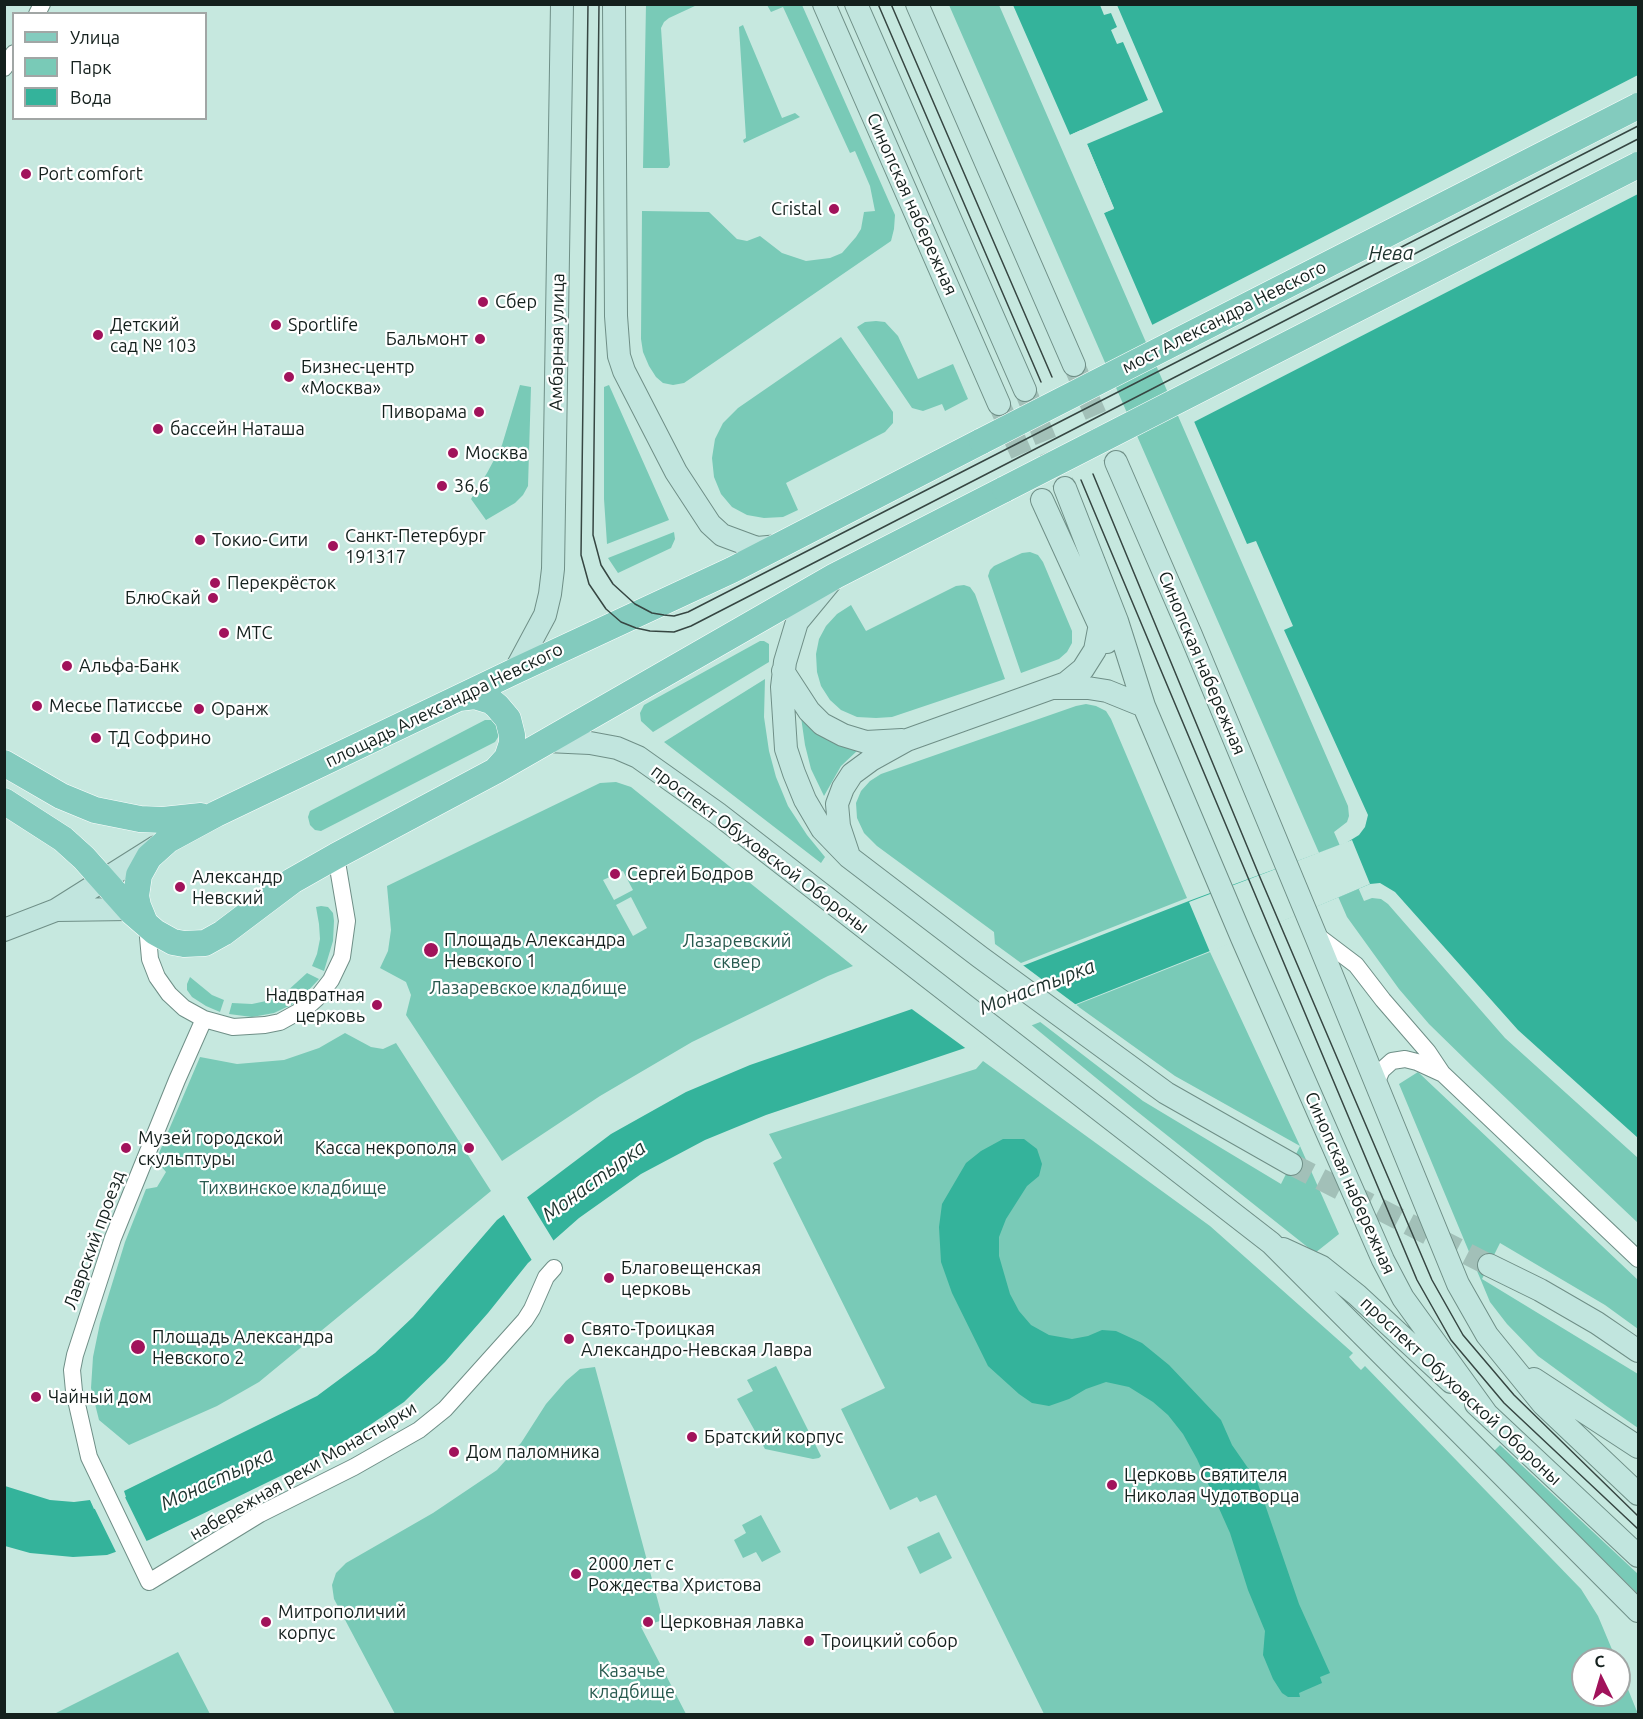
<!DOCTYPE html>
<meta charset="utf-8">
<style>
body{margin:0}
#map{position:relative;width:1643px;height:1719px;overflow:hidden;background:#c6e8df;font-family:Ubuntu,sans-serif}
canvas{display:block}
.frame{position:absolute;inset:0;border:6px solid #14201d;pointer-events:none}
.legend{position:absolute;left:12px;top:12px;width:195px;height:108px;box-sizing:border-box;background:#fff;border:2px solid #a1a6a5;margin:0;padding:8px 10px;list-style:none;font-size:18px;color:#14201d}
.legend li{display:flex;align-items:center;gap:12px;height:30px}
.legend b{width:30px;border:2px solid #a1a6a5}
.north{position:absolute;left:1571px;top:1647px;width:60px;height:60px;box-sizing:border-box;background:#fff;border:2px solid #a1a6a5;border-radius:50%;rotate:355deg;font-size:16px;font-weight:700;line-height:24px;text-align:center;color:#14201d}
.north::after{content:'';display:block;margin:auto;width:21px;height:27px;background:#a1135b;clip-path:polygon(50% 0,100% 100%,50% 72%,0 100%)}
</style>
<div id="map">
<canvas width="1643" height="1719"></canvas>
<div class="frame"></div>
<ul class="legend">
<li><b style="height:8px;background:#83cbbe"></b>Улица</li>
<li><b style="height:16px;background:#79cab7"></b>Парк</li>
<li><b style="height:16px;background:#34b39b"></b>Вода</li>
</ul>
<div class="north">С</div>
</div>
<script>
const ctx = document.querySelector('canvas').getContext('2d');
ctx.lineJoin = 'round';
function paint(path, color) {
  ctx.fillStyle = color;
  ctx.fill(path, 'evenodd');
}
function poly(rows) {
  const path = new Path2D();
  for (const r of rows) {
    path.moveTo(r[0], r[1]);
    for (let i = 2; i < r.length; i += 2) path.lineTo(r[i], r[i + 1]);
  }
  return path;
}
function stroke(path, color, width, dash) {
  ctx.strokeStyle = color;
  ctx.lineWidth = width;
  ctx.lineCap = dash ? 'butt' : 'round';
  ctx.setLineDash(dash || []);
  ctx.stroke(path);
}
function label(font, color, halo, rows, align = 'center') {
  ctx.font = font + ' Ubuntu,sans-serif';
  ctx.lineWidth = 4.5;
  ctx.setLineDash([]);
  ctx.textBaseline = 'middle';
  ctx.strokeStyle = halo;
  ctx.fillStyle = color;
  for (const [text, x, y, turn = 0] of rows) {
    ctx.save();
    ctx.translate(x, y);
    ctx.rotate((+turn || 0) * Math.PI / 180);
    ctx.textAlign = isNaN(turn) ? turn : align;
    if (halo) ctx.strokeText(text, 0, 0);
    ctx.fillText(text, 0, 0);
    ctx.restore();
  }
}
paint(poly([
 [646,4,697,5,669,18,664,22,661,28,670,165,668,168,643,168],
 [767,5,802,5,895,215,894,229,891,241,684,383,673,385,663,383,656,377,649,366,643,352,641,339,642,211,709,212,737,239,747,241,760,236,782,253,806,261,830,258,842,253,856,237,861,229,864,212,875,211,870,186,855,151,850,153,783,7,771,12],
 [949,5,999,5,1348,806,1349,816,1347,822,1334,832,1364,901,1372,898,1381,899,1388,904,1505,1038,1638,1158,1638,1223,1473,1067,1429,1024,1399,989,1347,917],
 [743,25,782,118,795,113,800,117,744,143,743,140,746,138,739,27],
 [876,321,885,322,898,336,918,379,953,364,968,399,945,411,942,404,923,411,912,408,857,327,865,322],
 [841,337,893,412,893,423,885,432,786,483,798,510,783,517,764,518,747,515,732,507,721,494,714,477,712,458,715,439,723,423,738,408],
 [520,385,531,387,528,486,523,495,515,503,486,520,471,499,487,473,502,445],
 [609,385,669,520,607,544,604,499,604,387],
 [674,532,675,539,671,548,618,573,608,558],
 [1030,552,1038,555,1043,562,1072,631,1072,643,1067,652,1059,659,1021,673,988,576,990,570,994,566,1022,553],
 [964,585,970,587,975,594,1005,679,892,717,876,718,857,717,841,710,830,700,821,686,817,672,816,654,819,639,826,626,837,614,851,605,866,631,956,586],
 [760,641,764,641,769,644,769,662,653,732,641,721,640,713,644,705],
 [765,679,764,717,769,751,776,777,788,806,807,835,825,857,821,863,664,742],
 [1086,704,1096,706,1106,711,1111,719,1187,898,1021,963,995,944,994,932,877,846,864,833,857,818,856,803,861,791,870,781,881,774,1076,706],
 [801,717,857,751,841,766,824,796,811,769,805,745],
 [485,720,492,720,499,726,500,734,495,742,321,831,315,830,310,825,308,817,310,811],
 [616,782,631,787,853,966,828,976,692,1042,600,1096,502,1161,406,1015,411,995,406,982,380,968,388,951,391,930,387,886,600,783],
 [623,871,633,890,614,900,603,880],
 [631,897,647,928,633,936,616,905],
 [321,906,328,907,333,913,334,921,333,941,324,971,312,966,317,954,320,939,319,924,316,907],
 [1210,952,1300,1146,1339,1234,1315,1253,1134,1109,1018,1014,1022,1008,1143,1101,1281,1184,1300,1146,1175,1076,1076,1005],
 [307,973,319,979,307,992,293,1004,274,1013,252,1017,229,1014,232,1003,252,1004,271,1000,285,993],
 [190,977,212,995,224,1000,220,1012,206,1006,192,997,187,990,187,984],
 [345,1033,371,1047,383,1049,396,1043,491,1191,259,1382,217,1406,129,1445,99,1420,91,1388,93,1357,100,1323,125,1242,146,1189,157,1187,166,1172,156,1160,200,1057,237,1064,284,1060,319,1048],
 [983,1061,1210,1226,1353,1353,1349,1357,1355,1364,1361,1370,1365,1366,1581,1589,1598,1616,1616,1659,1583,1659,1583,1695,1619,1695,1619,1667,1638,1714,1044,1714,936,1495,920,1502,917,1497,890,1510,841,1409,885,1388,773,1163,782,1158,769,1134,976,1069],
 [1418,1072,1638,1280,1638,1329,1605,1305,1500,1243,1482,1279,1638,1374,1638,1428,1605,1405,1538,1356,1507,1324,1490,1302,1399,1084],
 [776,1366,821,1456,819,1458,813,1459,765,1449,737,1399,753,1391,747,1380],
 [595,1367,663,1620,641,1627,686,1714,395,1714,334,1599,332,1585,336,1573,346,1563,433,1513,497,1470,521,1443,546,1404,566,1381,580,1369],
 [1500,1445,1638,1574,1638,1594,1494,1451],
 [761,1515,781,1552,762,1562,756,1552,743,1558,734,1540,746,1533,742,1525],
 [939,1532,952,1558,920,1574,907,1547],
 [178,1652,210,1714,54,1714]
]), '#79cab7');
paint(poly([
 [1013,5,1638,5,1638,1138,1518,1030,1395,892,1380,883,1370,884,1215,949,965,1048,766,1115,705,1140,641,1174,579,1218,528,1263,488,1313,445,1362,404,1402,355,1435,301,1466,149,1540,107,1555,73,1557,30,1553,5,1546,5,1486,50,1500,74,1502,90,1500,94,1509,126,1497,124,1491,317,1396,375,1353,413,1317,497,1220,611,1134,686,1092,750,1065,912,1009,1194,899,1346,843,1359,835,1365,827,1368,815,1284,630,1293,626,1256,541,1247,544,1104,213,1114,208,1081,130,1070,135],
 [1003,1139,1024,1139,1037,1149,1042,1164,1039,1176,1027,1186,1006,1219,999,1237,999,1256,1010,1294,1019,1311,1031,1325,1049,1335,1072,1339,1088,1336,1102,1330,1116,1331,1142,1343,1169,1365,1221,1420,1232,1445,1257,1481,1299,1604,1330,1673,1320,1677,1322,1683,1299,1693,1300,1697,1288,1697,1282,1693,1273,1679,1263,1655,1265,1631,1248,1590,1230,1533,1197,1459,1183,1434,1168,1415,1153,1402,1129,1387,1106,1382,1086,1389,1069,1399,1049,1406,1032,1403,1019,1394,988,1366,952,1293,941,1262,939,1227,942,1204,966,1163,981,1151]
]), '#34b39b');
paint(poly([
 [1100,5,1117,5,1163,112,1087,144,1114,209,1104,213,1103,211,1111,207,1079,134,1071,137,1070,135,1148,100,1123,42,1117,44,1111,30,1117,27,1111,13,1104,15],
 [1638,75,1638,194,1192,423,1150,326],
 [1352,840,1370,884,1210,952,1189,902],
 [1020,963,1079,1007,968,1050,909,1007],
 [525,1194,555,1243,533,1262,502,1212],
 [121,1489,148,1544,117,1554,89,1497,92,1498,95,1505,122,1495]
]), '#c6e8df');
stroke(poly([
 [1074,365,1116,462],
 [1025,390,1065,488],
 [999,404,1042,500],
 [1291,1164,1489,1265]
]), '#a2c0b8', 22, [22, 11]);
const street = poly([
 [37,14,42,4],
 [4,68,14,53],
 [147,926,150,959,157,977,169,994,184,1008,204,1019,233,1027,265,1025,280,1022,307,1007,317,998,331,980,342,957,347,921,336,856],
 [1315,934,1356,965,1383,1000,1428,1052,1442,1073,1638,1259],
 [204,1019,177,1080,113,1238,75,1355,72,1370,74,1391,89,1457,149,1582,260,1514,354,1467,419,1430,445,1409,525,1320,532,1309,546,1277,554,1268],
 [1376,1083,1382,1070,1392,1061,1405,1059,1417,1062,1441,1073]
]);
const secondary = poly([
 [614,4,616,316,619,356,624,371,676,472,710,524,722,535,757,548,779,546],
 [824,4,999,404],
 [856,4,1025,390],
 [917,4,1074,365],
 [1116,462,1191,635,1315,934,1458,1284,1487,1335,1543,1404,1638,1494],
 [1065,488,1117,621,1144,706,1242,938,1383,1260,1403,1298,1486,1413],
 [1042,500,1107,642],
 [830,582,797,622,785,662,782,687,786,749,794,773,805,800,822,829,849,857,980,957,1166,1093,1291,1164],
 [515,671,545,615,550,594,553,569,562,4],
 [783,671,809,711,822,724,843,735,866,742,902,740],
 [1054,688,1088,688,1107,691,1144,706],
 [547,741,590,743,617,748,638,757,717,813,1271,1243,1638,1611],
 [848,853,839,826,837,804,843,788,852,774,871,760,907,740,1066,683,1083,669,1095,650,1099,629],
 [56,910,129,909],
 [4,930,56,910,156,847],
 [1283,1249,1322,1267,1357,1295,1451,1382],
 [1489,1265,1540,1290,1597,1323,1638,1351],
 [1534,1379,1638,1447],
 [1476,1404,1638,1556]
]);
const primary = poly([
 [459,698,475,696,491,701,497,706,508,719,512,735,512,743,507,758,497,769],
 [4,763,61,796,95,810,140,819,163,820,201,816],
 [4,801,63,839,84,858,133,913,155,932,173,942,184,944,205,943,223,933,292,881,336,856,497,770,835,576,1005,489],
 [145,923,138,906,136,896,139,875,149,857,168,840,216,814,515,671,732,570,982,441]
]);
stroke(street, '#6f8f87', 18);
stroke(secondary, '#6f8f87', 24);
stroke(primary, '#fff', 27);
stroke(street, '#fff', 16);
stroke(secondary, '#c1e5de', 22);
stroke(primary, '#83cbbe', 26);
stroke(poly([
 [588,4,581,555,589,584,606,609,621,622,636,628,650,631,674,632,691,626,1638,139],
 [599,4,593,535,601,565,613,584,635,604,652,613,664,615,674,616,688,612,1638,126],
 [878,4,1041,382],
 [891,4,1052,377],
 [1093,474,1259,875,1432,1280,1463,1335,1514,1395,1638,1516],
 [1081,480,1417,1280,1451,1340,1504,1403,1638,1529]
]), '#364642', 1.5);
const primaryBridge = poly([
 [982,441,1638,106],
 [1005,489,1638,165]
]);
stroke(primaryBridge, '#fff', 27, []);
stroke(primaryBridge, '#83cbbe', 26);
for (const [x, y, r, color] of [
 [26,174,6,"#a1135b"],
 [834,209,6,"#a1135b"],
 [483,302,6,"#a1135b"],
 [276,325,6,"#a1135b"],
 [98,335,6,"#a1135b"],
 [480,339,6,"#a1135b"],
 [289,377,6,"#a1135b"],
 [479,412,6,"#a1135b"],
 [158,429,6,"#a1135b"],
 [453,453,6,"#a1135b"],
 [442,486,6,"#a1135b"],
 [200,540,6,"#a1135b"],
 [333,546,6,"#a1135b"],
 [215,583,6,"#a1135b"],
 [213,598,6,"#a1135b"],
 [224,633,6,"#a1135b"],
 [67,666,6,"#a1135b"],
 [37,706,6,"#a1135b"],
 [199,709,6,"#a1135b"],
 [96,738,6,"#a1135b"],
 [615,874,6,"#a1135b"],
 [180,887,6,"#a1135b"],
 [431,950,8,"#a1135b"],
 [377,1005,6,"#a1135b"],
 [126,1148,6,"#a1135b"],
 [469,1148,6,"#a1135b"],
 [609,1278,6,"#a1135b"],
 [569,1339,6,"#a1135b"],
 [138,1347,8,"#a1135b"],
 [36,1397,6,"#a1135b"],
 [692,1437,6,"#a1135b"],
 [454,1452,6,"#a1135b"],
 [1112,1485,6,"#a1135b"],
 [576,1574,6,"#a1135b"],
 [266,1622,6,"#a1135b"],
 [648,1622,6,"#a1135b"],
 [809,1641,6,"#a1135b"]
]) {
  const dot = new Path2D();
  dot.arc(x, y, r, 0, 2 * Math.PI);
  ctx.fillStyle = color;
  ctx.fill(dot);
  stroke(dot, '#fff', 2);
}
label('18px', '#14201d', '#fff', [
 ["Port comfort",38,174],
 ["Cristal",822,209,"right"],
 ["Сбер",495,302],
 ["Детский",110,325],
 ["сад № 103",110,346],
 ["Sportlife",288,325],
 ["Бальмонт",468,339,"right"],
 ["Бизнес-центр",301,367],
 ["«Москва»",301,388],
 ["Пиворама",467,412,"right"],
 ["бассейн Наташа",170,429],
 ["Москва",465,453],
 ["36,6",454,486],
 ["Санкт-Петербург",345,536],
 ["191317",345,557],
 ["Токио-Сити",212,540],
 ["Перекрёсток",227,583],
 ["БлюСкай",201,598,"right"],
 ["МТС",236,633],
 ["Альфа-Банк",79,666],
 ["Месье Патиссье",49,706],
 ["Оранж",211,709],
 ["ТД Софрино",108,738],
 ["Сергей Бодров",627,874],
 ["Александр",192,877],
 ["Невский",192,898],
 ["Площадь Александра",444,940],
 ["Невского 1",444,961],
 ["Надвратная",365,995,"right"],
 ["церковь",365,1016,"right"],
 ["Музей городской",138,1138],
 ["скульптуры",138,1159],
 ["Касса некрополя",457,1148,"right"],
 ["Благовещенская",621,1268],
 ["церковь",621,1289],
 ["Свято-Троицкая",581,1329],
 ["Александро-Невская Лавра",581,1350],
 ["Площадь Александра",152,1337],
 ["Невского 2",152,1358],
 ["Чайный дом",48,1397],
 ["Братский корпус",704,1437],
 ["Дом паломника",466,1452],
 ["Церковь Святителя",1124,1475],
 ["Николая Чудотворца",1124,1496],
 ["2000 лет с",588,1564],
 ["Рождества Христова",588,1585],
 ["Митрополичий",278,1612],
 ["корпус",278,1633],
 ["Церковная лавка",660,1622],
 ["Троицкий собор",821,1641]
], 'left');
label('18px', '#14201d', '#fff', [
 ["Синопская набережная",912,204,66],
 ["мост Александра Невского",1224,317,-27],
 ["Амбарная улица",557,342,-89],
 ["Синопская набережная",1202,663,67],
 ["площадь Александра Невского",444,705,-26],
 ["проспект Обуховской Обороны",760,849,37],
 ["Синопская набережная",1350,1183,66],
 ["Лаврский проезд",94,1240,-70],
 ["проспект Обуховской Обороны",1461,1391,43],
 ["набережная реки Монастырки",303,1471,-30]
]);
label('18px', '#285a4f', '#fff', [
 ["Лазаревский",737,941],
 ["сквер",737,962],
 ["Лазаревское кладбище",528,988],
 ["Тихвинское кладбище",293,1188],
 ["Казачье",632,1671],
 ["кладбище",632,1692]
]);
label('italic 20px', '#1d322d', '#fff', [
 ["Нева",1391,253],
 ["Монастырка",1037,987,-21],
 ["Монастырка",594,1181,-36],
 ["Монастырка",217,1479,-25]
]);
</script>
